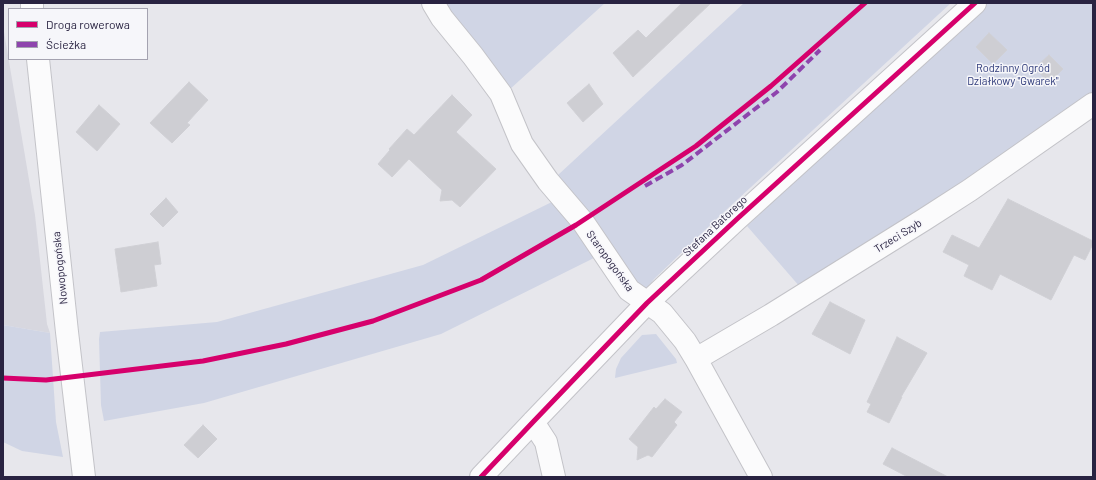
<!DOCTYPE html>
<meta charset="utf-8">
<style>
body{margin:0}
#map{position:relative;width:1096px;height:480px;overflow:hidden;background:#e7e7ec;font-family:Barlow,sans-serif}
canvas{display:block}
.frame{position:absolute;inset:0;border:4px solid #292341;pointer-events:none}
.legend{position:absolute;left:8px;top:8px;width:140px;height:52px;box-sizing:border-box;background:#f6f6fa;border:1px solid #a4a2b0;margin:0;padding:5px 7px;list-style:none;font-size:12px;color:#292341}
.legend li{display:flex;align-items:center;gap:8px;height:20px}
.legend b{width:20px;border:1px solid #a4a2b0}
</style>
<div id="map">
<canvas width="1096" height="480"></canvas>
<div class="frame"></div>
<ul class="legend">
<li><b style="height:5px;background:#d6006c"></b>Droga rowerowa</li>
<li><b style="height:5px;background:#8e44ad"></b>Ścieżka</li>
</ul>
</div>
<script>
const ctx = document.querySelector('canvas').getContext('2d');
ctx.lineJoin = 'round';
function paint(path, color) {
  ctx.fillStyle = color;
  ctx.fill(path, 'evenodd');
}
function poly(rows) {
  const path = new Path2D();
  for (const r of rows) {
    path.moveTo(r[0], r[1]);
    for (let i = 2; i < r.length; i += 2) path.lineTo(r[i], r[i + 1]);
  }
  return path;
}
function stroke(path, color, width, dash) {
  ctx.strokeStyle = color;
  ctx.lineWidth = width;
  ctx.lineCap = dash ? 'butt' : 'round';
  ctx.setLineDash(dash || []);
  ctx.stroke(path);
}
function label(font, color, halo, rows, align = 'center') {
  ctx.font = font + ' Barlow,sans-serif';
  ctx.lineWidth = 3;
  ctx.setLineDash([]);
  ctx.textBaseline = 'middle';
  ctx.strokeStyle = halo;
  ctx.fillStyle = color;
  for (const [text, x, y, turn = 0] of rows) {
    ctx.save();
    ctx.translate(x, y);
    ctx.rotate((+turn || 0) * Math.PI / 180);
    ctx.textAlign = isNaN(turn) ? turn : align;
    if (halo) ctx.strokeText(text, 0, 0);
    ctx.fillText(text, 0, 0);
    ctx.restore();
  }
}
paint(poly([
 [3,26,35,215,47,324,50,333,3,325]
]), '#d7d7df');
paint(poly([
 [444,3,605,3,509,90],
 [744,3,951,3,725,211,654,279,634,306,600,255,441,334,204,403,104,421,101,405,99,339,100,332,217,322,423,265,556,200,545,187],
 [984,3,1093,3,1093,104,807,295,747,226],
 [3,325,50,333,56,422,63,457,22,451,3,442],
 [656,334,676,359,677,363,615,378,616,369,621,358,642,335]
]), '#d0d5e5');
const building = poly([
 [682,3,711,3,633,77,613,53,638,30,646,38,682,3],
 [989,33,1007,50,993,64,976,47,989,33],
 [1049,55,1063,69,1049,83,1035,68,1049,55],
 [189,82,208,100,187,123,190,125,172,143,150,123,189,82],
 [589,84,603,104,583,122,567,103,589,84],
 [452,95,472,115,456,132,496,169,460,207,452,200,440,201,442,190,409,159,392,177,378,164,390,150,389,149,407,129,414,135,452,95],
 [99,105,120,124,97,151,76,132,99,105],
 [166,198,178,212,163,227,150,214,166,198],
 [1008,199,1093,241,1093,244,1085,260,1074,255,1051,300,1000,274,992,290,964,276,969,265,943,252,952,235,979,248,1008,199],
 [158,242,161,264,154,265,157,286,121,292,115,249,158,242],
 [830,302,865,320,850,354,812,334,830,302],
 [897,337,927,353,901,397,902,397,889,423,867,412,871,404,867,402,897,337],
 [665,399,682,412,674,422,677,425,652,457,648,455,637,460,638,447,629,439,654,407,656,409,665,399],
 [203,425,217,439,198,458,184,445,203,425],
 [892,448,948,477,908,477,883,464,892,448]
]);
paint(building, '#ceced3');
stroke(building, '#d0d0d5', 1);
const minor = poly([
 [32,3,32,9],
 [433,3,442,18,473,56,501,94,522,144,548,181,583,222,629,290,662,313,685,341,696,359,761,477],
 [38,59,67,332,84,477],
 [696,359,771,315,925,219,970,190,1093,104],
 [533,422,546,442,554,477],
 [481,477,533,422,647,303,737,219,975,3]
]);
stroke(minor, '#c3c3c8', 24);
stroke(minor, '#fbfbfc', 22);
stroke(poly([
 [645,186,682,165,777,92,820,50]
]), '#8e44ad', 4, [8, 4]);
stroke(poly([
 [3,378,46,380,203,361,286,344,373,321,481,280,576,225,696,146,771,86,865,3],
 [481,477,533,422,647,303,737,219,975,3]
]), '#d6006c', 5);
label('11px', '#2d3979', '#f6f6fa', [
 ["Rodzinny Ogród",1013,68],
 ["Działkowy \"Gwarek\"",1013,81]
]);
label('11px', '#292341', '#f6f6fa', [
 ["Stefana Batorego",715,226,-43],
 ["Trzeci Szyb",898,236,-32],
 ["Staropogońska",610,261,54],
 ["Nowopogońska",60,268,-96]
]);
</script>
